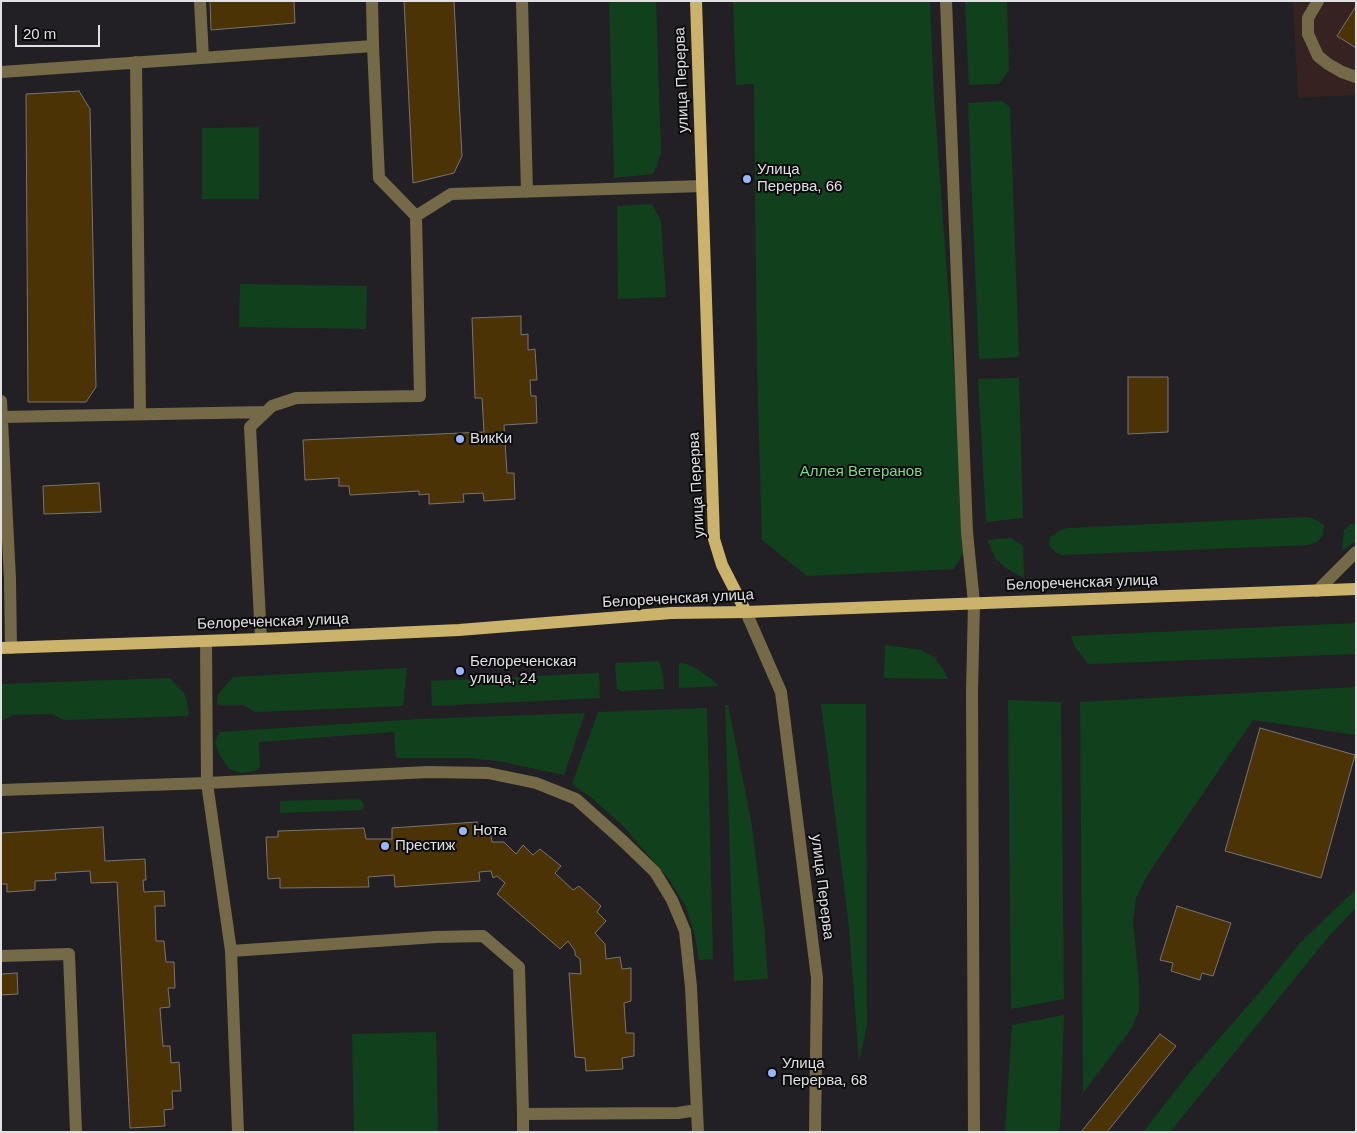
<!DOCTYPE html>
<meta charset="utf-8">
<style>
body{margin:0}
#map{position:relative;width:1357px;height:1133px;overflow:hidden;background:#222024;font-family:Arial,sans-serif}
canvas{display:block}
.frame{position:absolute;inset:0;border:2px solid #e0dfe1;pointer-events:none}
.scale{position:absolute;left:15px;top:25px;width:85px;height:22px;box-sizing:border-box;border:2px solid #e0dfe1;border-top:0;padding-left:6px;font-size:15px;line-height:18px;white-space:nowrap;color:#e0dfe1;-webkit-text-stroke:4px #0b0a0c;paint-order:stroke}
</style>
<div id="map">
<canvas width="1357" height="1133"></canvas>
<div class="frame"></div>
<div class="scale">20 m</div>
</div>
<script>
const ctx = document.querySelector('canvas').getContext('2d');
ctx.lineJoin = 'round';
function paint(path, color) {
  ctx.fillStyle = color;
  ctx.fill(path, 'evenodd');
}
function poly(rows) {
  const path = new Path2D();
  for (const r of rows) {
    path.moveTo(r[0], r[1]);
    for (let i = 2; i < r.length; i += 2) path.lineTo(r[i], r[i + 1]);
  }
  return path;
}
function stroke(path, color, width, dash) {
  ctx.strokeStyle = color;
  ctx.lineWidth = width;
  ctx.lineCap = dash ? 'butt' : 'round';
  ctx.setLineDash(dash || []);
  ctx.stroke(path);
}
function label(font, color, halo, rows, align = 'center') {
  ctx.font = font + ' Arial,sans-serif';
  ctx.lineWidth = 4;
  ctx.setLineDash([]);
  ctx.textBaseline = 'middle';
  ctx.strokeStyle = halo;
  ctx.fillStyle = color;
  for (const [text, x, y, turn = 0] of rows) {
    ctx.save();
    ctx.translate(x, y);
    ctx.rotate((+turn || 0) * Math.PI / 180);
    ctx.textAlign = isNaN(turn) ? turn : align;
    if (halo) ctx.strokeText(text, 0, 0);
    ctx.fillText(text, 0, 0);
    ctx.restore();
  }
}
paint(poly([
 [1293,1,1356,1,1356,95,1298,98]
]), '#362321');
paint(poly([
 [609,1,656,1,661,154,653,174,614,178],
 [733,1,930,1,934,97,967,546,954,569,807,576,762,540,757,370,754,84,736,85],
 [965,1,1007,1,1009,70,999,84,969,85],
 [1002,101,1010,107,1019,357,979,359,968,103],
 [259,127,259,199,202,199,202,128],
 [652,204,661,221,666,297,618,299,617,206],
 [240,284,367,286,366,329,239,327],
 [1019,378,1023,518,986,522,978,379],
 [1304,517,1312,518,1324,525,1323,535,1317,542,1309,545,1063,555,1055,552,1050,547,1049,540,1051,536,1061,530,1068,528],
 [1351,524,1356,524,1356,541,1342,551,1344,530],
 [1011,538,1023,546,1024,578,1007,569,996,559,987,540],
 [1356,623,1356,654,1088,664,1074,645,1071,636],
 [885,645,921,650,934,657,943,669,948,679,884,678],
 [659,661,663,675,664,689,621,691,617,689,615,663],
 [679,663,687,664,697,669,710,678,719,686,679,688],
 [407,668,403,706,255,712,243,705,217,705,218,694,233,677],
 [599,673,600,698,432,706,431,681],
 [170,678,184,693,187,701,189,716,64,720,51,714,13,715,1,721,1,684],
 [1356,687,1356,735,1253,720,1148,874,1136,898,1133,921,1139,983,1139,1011,1131,1029,1083,1093,1080,702],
 [1008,700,1061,702,1064,999,1011,1009],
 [821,704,866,704,867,1025,859,1061,849,927],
 [725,705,728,705,752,826,764,925,768,979,734,981],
 [707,708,713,959,699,960,695,936,686,907,668,878,623,826,592,798,572,784,598,712],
 [585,713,564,775,498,761,470,758,396,758,394,732,259,742,260,767,255,771,241,773,229,769,220,756,215,743,219,732,421,719],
 [358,799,362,801,364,806,362,810,280,813,280,801],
 [1356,889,1356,908,1330,935,1170,1132,1143,1132,1190,1072,1266,985,1300,943],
 [1064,1015,1060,1128,1058,1132,1005,1132,1012,1025],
 [436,1032,438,1132,354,1132,352,1034]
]), '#11401d');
const building = poly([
 [210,1,294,1,295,23,211,30,210,1],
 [404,1,454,1,462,156,454,173,413,183,404,1],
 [1356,6,1356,48,1337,36,1356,6],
 [79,91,90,109,96,387,86,402,28,402,26,94,79,91],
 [521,316,521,335,528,334,528,350,535,349,537,380,530,380,531,396,536,396,537,423,504,425,507,473,514,473,515,499,484,501,483,493,463,494,464,502,429,504,429,494,419,495,419,491,350,495,349,486,339,486,339,478,305,480,303,440,484,432,482,398,475,398,472,318,521,316],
 [1128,377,1168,377,1168,432,1128,434,1128,377],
 [99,483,101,512,44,514,43,486,99,483],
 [1260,728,1355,755,1321,878,1225,851,1260,728],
 [477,822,477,832,490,831,492,842,504,842,516,854,523,845,533,855,540,849,561,866,555,873,573,890,579,886,601,906,597,912,606,921,595,933,605,944,606,959,620,957,622,969,631,968,631,1001,624,1003,625,1019,626,1033,634,1033,634,1056,622,1058,623,1069,586,1071,585,1058,575,1057,569,973,581,974,580,959,575,955,575,951,568,941,560,949,497,894,505,883,497,876,493,878,491,871,479,872,480,881,395,887,394,875,368,877,369,887,280,888,280,878,268,879,266,837,278,837,278,831,364,828,366,839,392,839,392,828,477,822],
 [103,827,105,861,145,859,146,880,143,880,144,892,164,891,165,906,155,906,156,941,164,941,166,962,174,962,175,988,168,988,170,1007,160,1008,163,1046,170,1046,171,1063,179,1062,181,1091,172,1091,173,1109,164,1110,165,1126,130,1128,117,882,91,883,90,871,55,873,56,880,35,881,35,890,7,892,7,884,1,884,1,833,103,827],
 [1177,906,1231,923,1213,976,1202,973,1200,980,1171,971,1173,963,1160,960,1177,906],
 [17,973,18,994,1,995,1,974,17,973],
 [1160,1034,1176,1046,1107,1132,1081,1132,1160,1034]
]);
paint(building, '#4c3306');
stroke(building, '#777470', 1);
stroke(poly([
 [200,1,203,58],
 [372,1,373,46],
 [522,1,527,192],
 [946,1,967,532,974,603,972,693,974,1132],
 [1318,1,1308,18,1308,34,1318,56,1328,64,1342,72,1356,77],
 [136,62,140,414],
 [1,72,373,46,379,178,416,216],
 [1,401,10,579,11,648],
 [2,417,265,412],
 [1317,591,1356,552],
 [746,612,781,692,817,978,815,1132],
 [261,639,250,427,272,406,296,398,420,396,416,216,451,194,702,186],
 [1,790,207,783,206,641],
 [231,951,238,1132],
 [1,956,69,954,76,1132],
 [697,1110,678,1113,523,1114,519,967,483,936,436,937,231,951,207,783,428,772,488,773,536,783,576,799,623,841,655,872,672,900,685,931,691,987,698,1132],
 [523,1114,523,1132]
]), '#756a48', 12);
stroke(poly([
 [696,1,714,539,722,565,746,612],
 [1,648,261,639,459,630,671,613,746,612,1356,589]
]), '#cbb36b', 12);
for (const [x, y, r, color] of [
 [747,179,5,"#99b5fd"],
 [460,439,5,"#99b5fd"],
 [460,671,5,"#99b5fd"],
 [463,831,5,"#99b5fd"],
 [385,846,5,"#99b5fd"],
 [772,1073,5,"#99b5fd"]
]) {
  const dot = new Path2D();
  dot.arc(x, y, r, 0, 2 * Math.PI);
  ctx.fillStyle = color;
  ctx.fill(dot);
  stroke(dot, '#0b0a0c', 2);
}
label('15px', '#e0dfe1', '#0b0a0c', [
 ["улица Перерва",682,80,-92],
 ["улица Перерва",697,485,-93],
 ["Белореченская улица",1082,583,-2],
 ["Белореченская улица",678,599,-3],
 ["Белореченская улица",273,622,-2],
 ["улица Перерва",822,887,83]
]);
label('15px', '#e0dfe1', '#0b0a0c', [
 ["Улица",757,170],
 ["Перерва, 66",757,187],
 ["ВикКи",470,439],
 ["Белореченская",470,662],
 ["улица, 24",470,679],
 ["Нота",473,831],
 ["Престиж",395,846],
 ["Улица",782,1064],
 ["Перерва, 68",782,1081]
], 'left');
label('15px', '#7ad98b', '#0b0a0c', [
 ["Аллея Ветеранов",861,472]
]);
</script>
